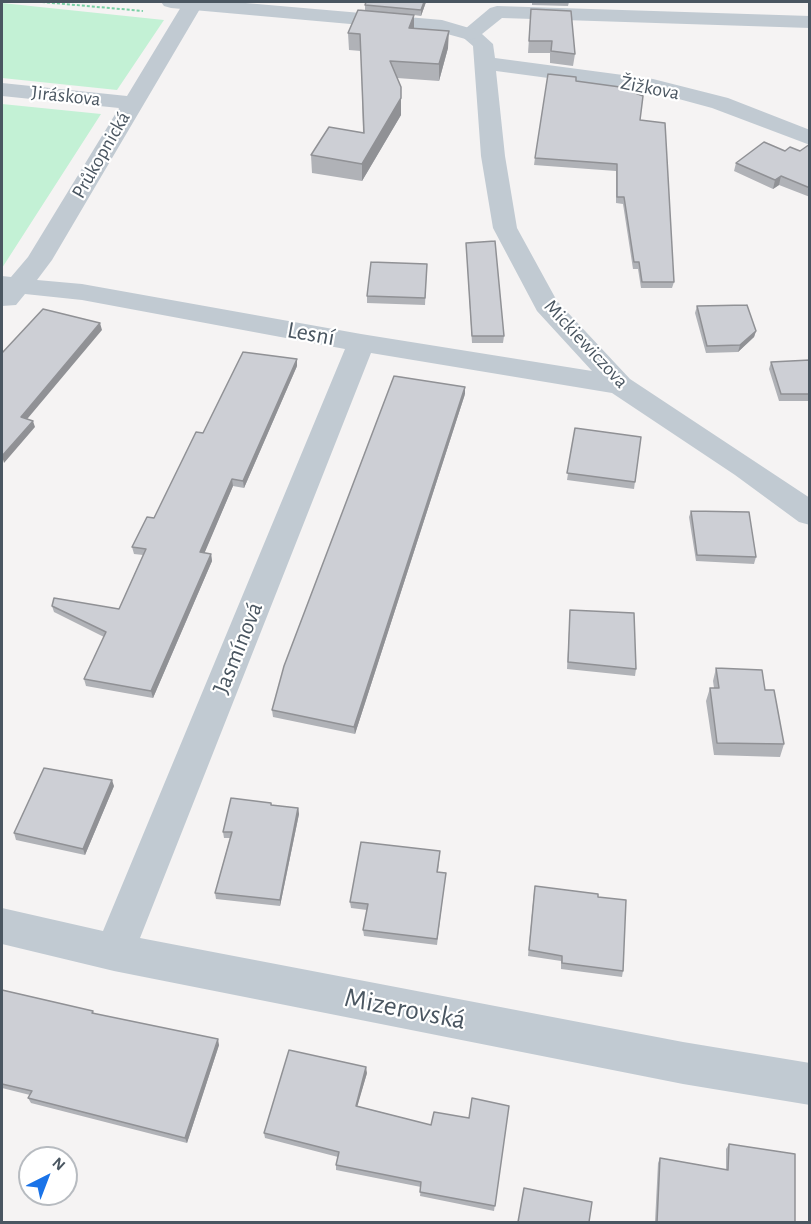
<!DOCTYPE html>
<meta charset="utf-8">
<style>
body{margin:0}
#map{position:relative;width:811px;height:1224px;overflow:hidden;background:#f5f3f3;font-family:"Alegreya Sans",sans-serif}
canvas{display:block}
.frame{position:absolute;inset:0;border:3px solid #4a5661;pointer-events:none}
.north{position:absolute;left:18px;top:1146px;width:60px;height:60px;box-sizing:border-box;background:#fff;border:2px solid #b7bbc0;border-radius:50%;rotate:42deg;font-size:16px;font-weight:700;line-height:24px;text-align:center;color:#4a5661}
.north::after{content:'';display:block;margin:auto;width:21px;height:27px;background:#1a73e8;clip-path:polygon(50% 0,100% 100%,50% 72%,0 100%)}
</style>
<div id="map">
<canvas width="811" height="1224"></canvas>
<div class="frame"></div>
<div class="north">N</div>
</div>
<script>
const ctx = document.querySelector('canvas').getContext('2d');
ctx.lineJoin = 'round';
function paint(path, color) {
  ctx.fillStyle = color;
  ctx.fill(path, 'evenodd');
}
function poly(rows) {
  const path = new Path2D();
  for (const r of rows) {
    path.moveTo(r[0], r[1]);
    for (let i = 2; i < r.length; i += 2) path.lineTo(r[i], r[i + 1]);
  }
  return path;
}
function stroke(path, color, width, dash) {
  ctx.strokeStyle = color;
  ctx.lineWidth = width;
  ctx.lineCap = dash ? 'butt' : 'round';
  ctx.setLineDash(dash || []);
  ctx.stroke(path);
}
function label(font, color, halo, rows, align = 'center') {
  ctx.font = font + ' "Alegreya Sans",sans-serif';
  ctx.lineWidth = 4.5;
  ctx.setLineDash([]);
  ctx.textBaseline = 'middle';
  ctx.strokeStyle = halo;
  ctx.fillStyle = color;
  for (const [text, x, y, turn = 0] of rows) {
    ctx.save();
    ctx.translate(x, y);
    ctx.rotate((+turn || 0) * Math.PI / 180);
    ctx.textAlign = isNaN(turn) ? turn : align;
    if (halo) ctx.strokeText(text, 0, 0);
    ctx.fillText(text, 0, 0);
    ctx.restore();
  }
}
paint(poly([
 [2,3,164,20,117,90,2,78],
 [2,104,101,114,2,268]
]), '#c3f1d5');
stroke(poly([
 [42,2,143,11]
]), '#7ad0a6', 2, [3, 2]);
paint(poly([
 [184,2,204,2,52,260,37,280,82,284,361,334,592,371,537,311,493,228,481,156,473,46,459,34,490,8,497,6,810,16,810,28,502,18,482,34,493,44,495,58,653,79,728,98,810,130,810,145,712,108,653,92,496,71,505,156,517,228,557,301,630,379,810,498,810,525,799,522,735,475,612,393,371,353,140,938,683,1042,810,1063,810,1105,683,1084,114,971,2,944,2,908,103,931,345,349,82,300,25,294,16,305,2,306,2,276,11,277,28,257,119,108,2,96,2,83,127,96,184,2]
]), '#c1cad2');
paint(poly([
 [161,2,234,2,442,20,476,30,479,34,476,38,469,40,440,32,171,8,164,6,161,2]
]), '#c1cad2');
paint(poly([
 [426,2,421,16,414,15,414,29,448,48,439,81,397,78,401,115,362,181,312,173,311,155,363,133,361,51,349,50,348,33,365,11,365,5],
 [532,2,569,2,568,6,532,5],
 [531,9,575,54,573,66,550,63,550,53,528,53],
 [576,81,640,120,674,282,672,288,641,288,638,269,633,269,623,204,616,203,616,171,534,165,535,158],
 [810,144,810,197,779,185,773,189,734,171,736,163,785,151,800,151],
 [466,243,504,336,503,343,472,343],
 [427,264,425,305,367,303,367,296],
 [697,306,756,331,754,337,738,352,706,353,695,313],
 [810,360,810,401,779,401,769,369,771,362],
 [297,366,244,488,233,486,204,553,211,554,212,561,153,698,86,686,84,679,104,637,54,612,52,606,119,609,143,555,134,554,132,547,154,518,203,433],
 [465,394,355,734,273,717,272,710],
 [575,428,641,437,634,489,567,480],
 [691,511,756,557,754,564,696,561,689,517],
 [570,610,636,669,635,676,567,669],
 [716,668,765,690,784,744,780,757,714,755,706,701,710,688,714,688,713,681],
 [114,786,85,855,16,840,14,833],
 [271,803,272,805,298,808,299,814,280,906,216,899,215,893,230,838,224,838,223,832],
 [440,851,438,872,445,879,437,945,364,936,363,930,367,910,351,908,350,902],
 [534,892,598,897,623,971,622,977,561,969,561,961,528,956],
 [2,990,93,1011,94,1014,219,1045,187,1143,31,1103,28,1098,30,1095,2,1088],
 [367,1073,357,1106,431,1125,469,1118,509,1106,494,1211,420,1196,421,1187,336,1170,336,1165,338,1157,265,1138,264,1133],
 [729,1144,795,1222,655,1222,658,1163,660,1158,726,1170,726,1149]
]), '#b0b2b7');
paint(poly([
 [424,2,426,2,421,16,421,10],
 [414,15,414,32,409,28],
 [449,31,448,48,439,81,439,64],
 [401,98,401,115,362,181,362,164],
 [781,176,779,185,773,189,775,180],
 [100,323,102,330,23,424,21,417],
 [756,331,754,337,738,352,740,345],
 [297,359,297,366,244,488,243,481],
 [465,387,465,394,355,734,354,727],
 [33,421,35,427,4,463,2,456],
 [232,479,233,486,202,559,200,552],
 [211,554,212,561,153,698,151,691],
 [112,780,114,786,85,855,83,849],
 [298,808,299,814,280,906,280,900],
 [218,1039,219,1045,187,1143,185,1138],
 [366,1067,367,1073,356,1111,356,1106]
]), '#909195');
const building = poly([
 [366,2,424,2,421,10,365,5,366,2],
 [531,9,571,11,575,54,551,51,552,41,529,41,531,9],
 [358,10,414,15,409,28,449,31,439,64,390,61,401,87,401,98,362,164,311,155,329,127,364,133,360,34,348,33,358,10],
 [548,74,576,77,576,81,620,87,643,96,640,120,665,123,674,282,642,282,639,262,634,262,624,197,617,197,617,164,535,158,548,74],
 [764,142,785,151,790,147,800,151,810,144,810,188,781,176,775,180,736,163,764,142],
 [495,241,504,336,472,336,466,243,495,241],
 [371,262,427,264,425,298,367,296,371,262],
 [747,305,756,331,740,345,707,346,697,306,747,305],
 [43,309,100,323,21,417,33,421,2,456,2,353,43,309],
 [243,352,297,359,243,481,232,479,200,552,211,554,151,691,84,679,106,632,52,606,54,598,119,609,146,549,132,547,147,517,154,518,196,432,203,433,243,352],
 [810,360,810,394,781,394,771,362,810,360],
 [394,376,465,387,354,727,272,710,284,666,394,376],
 [575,428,641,437,635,482,567,473,575,428],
 [691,511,749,512,756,557,697,555,691,511],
 [570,610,634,613,636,669,568,662,570,610],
 [716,668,762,670,765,690,774,690,784,744,717,743,710,688,719,688,716,668],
 [44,768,112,780,83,849,14,833,44,768],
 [231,798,271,803,271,805,298,808,280,900,215,893,232,832,223,832,231,798],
 [361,842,440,851,437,872,446,873,437,939,363,930,368,904,350,902,361,842],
 [535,886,598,894,598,897,626,900,623,971,562,963,562,956,529,950,535,886],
 [2,990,93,1011,92,1013,218,1039,185,1138,28,1098,32,1091,2,1084,2,990],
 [289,1050,366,1067,356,1106,431,1125,434,1112,469,1118,472,1098,509,1106,495,1206,420,1192,421,1182,336,1165,339,1152,264,1133,289,1050],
 [729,1144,795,1154,795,1222,657,1222,660,1158,728,1170,729,1144],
 [524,1188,592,1202,589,1222,518,1222,524,1188]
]);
paint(building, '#cdcfd5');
stroke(building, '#909195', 1.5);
label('20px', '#4a5661', '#fff', [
 ["Žižkova",650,88,11],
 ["Jiráskova",66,96,6],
 ["Průkopnická",101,155,-60],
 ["Mickiewiczova",586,344,47]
]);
label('24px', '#4a5661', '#fff', [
 ["Lesní",311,334,10],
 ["Jasmínová",238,648,-68]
]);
label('28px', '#4a5661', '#fff', [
 ["Mizerovská",405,1009,11]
]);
</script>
